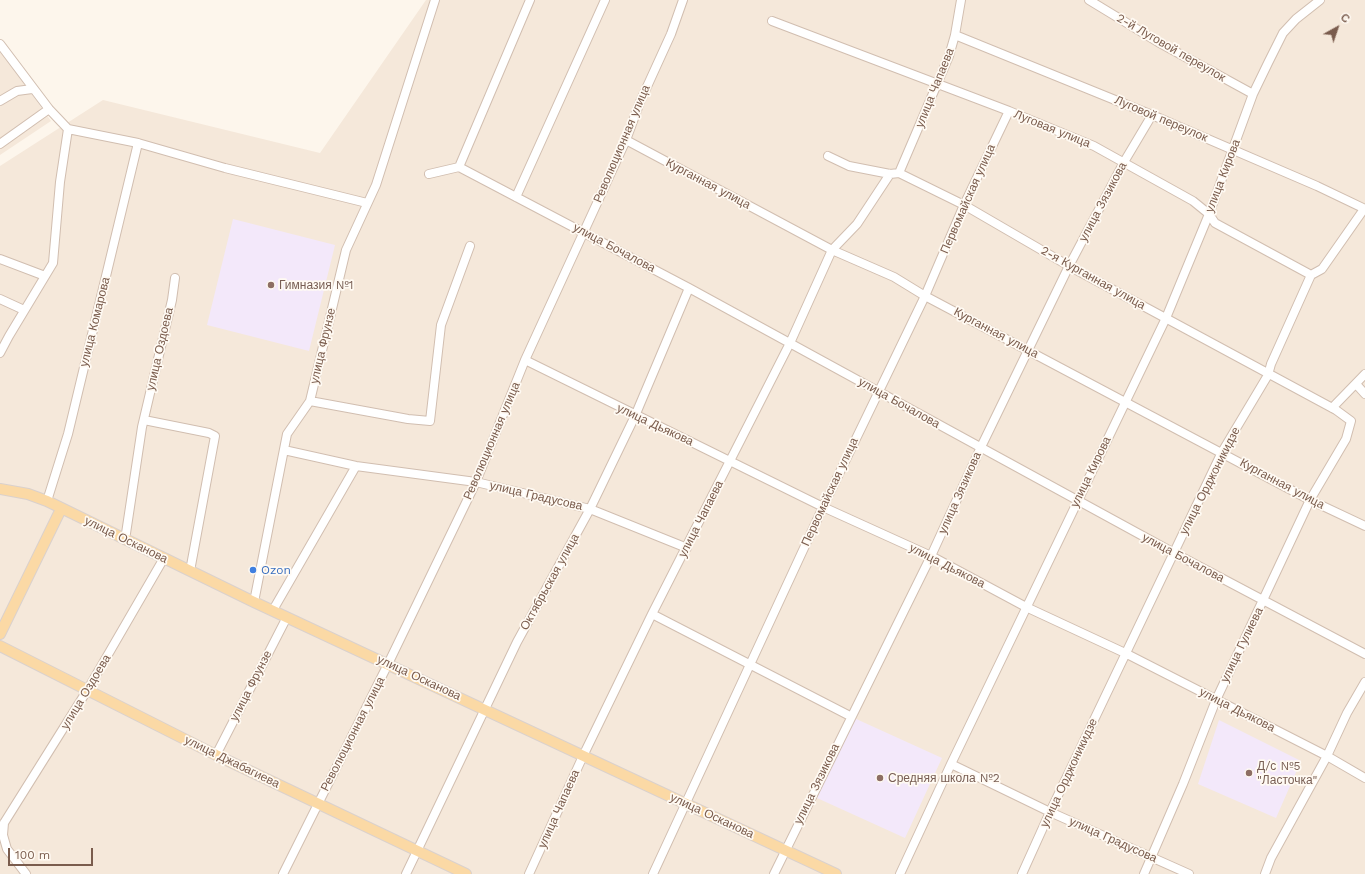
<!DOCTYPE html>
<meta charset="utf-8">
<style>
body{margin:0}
#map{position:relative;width:1365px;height:874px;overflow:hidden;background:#fdf6ec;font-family:"Work Sans",sans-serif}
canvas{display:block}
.north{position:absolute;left:1317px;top:8px;width:40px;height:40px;-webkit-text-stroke:3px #fffaf3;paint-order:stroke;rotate:40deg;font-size:11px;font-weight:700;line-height:16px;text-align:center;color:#7a5c4d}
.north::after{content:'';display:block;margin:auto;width:14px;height:18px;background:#7a5c4d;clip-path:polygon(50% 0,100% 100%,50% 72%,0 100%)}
.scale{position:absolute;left:8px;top:848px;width:85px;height:18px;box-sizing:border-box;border:2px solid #7a5c4d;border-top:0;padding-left:5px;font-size:12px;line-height:14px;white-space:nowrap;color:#7a5c4d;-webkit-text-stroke:3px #fffaf3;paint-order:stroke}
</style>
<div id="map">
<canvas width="1365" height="874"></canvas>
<div class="north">С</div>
<div class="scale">100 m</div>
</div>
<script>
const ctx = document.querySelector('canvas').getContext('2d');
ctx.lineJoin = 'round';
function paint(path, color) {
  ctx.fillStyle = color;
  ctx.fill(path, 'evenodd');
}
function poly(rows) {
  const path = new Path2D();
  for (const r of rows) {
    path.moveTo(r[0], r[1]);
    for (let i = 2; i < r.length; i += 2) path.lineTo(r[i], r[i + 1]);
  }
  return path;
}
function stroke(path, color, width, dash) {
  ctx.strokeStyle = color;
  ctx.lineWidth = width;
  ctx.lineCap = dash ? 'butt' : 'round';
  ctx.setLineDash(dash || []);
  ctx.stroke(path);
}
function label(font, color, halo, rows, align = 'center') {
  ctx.font = font + ' "Work Sans",sans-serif';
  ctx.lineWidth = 3.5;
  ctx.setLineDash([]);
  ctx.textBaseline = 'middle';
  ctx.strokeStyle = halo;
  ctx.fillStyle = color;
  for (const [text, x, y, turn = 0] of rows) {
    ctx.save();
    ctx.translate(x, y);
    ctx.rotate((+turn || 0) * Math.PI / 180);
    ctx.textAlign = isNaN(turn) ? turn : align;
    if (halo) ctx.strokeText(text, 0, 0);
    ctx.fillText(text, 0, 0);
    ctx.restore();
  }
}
paint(poly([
 [426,0,1365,0,1365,874,0,874,0,166,103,100,320,153],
 [0,50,51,121,0,155]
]), '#f5e8da');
paint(poly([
 [233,219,335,245,309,351,207,325],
 [854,718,942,758,905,838,817,798],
 [1219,720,1301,761,1276,818,1198,784]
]), '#f3e8fa');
const minor = poly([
 [1089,0,1158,42,1253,94],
 [772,21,1009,111,1094,146,1193,201,1209,214,1215,223,1311,275],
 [955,35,1152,115,1317,186,1365,209],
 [0,44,49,109,68,129],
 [0,101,17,91,32,89],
 [68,129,138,143,225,168,367,203],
 [626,140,832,250,894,277,925,296,1310,500,1365,526],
 [0,144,49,109],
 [828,156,849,166,890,174,899,173,964,205,1069,266,1336,410,1351,421,1346,439,1310,500,1216,700,1183,784,1144,874],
 [459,167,530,0],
 [899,173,949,56,955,35,961,0],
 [429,174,459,167,689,288,1174,553,1365,654],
 [516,197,605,0],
 [0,259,45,276],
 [0,299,24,310],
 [0,353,9,336,53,263,60,182,68,129],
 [525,360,823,507,931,556,1026,607,1125,653,1327,756,1365,778],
 [1356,384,1365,394],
 [310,401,408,419,430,421,441,325,470,246],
 [1332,408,1365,374],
 [144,420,209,433,215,436,190,571],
 [284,450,356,466,476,482,590,509,687,548],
 [47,501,68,434,138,143],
 [125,540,142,427,172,300,175,278],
 [254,602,287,434,310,401,346,250,376,185,435,0],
 [273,610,356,466],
 [652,614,850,716],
 [216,755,287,617],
 [951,764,1050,812,1189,874],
 [4,823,88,689,164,558],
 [4,823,3,835,7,849,26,874],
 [283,874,388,664,476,482,525,360,626,140,640,102,671,34,683,0],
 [406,874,517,642,590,509,635,416,689,288],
 [529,874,583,756,652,614,790,343,832,250,857,224,890,174],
 [653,874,823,507,925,296,964,205,1009,111],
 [774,874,931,556,981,447,1069,266,1124,162,1152,115],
 [900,874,951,764,1166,318,1209,214,1253,94,1268,63,1283,33,1296,19,1320,0],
 [1022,874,1050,812,1222,452,1268,375,1271,364,1311,275,1322,269,1364,209],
 [1265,874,1271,858,1327,756,1347,713,1365,682]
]);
const major = poly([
 [0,489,28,494,47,501,254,602,836,874],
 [0,634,61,509],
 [0,646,216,755,466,874]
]);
stroke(minor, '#d1beb0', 10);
stroke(major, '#dad1cd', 12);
stroke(minor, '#fff', 8);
stroke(major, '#fbd9a5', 10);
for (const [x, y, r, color] of [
 [271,285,4,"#8d6e63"],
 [253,570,4,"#3f7fe0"],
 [1249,773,4,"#8d6e63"],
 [880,778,4,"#8d6e63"]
]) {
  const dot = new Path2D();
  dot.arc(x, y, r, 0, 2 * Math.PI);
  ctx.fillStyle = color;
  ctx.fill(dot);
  stroke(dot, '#fffaf3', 1.5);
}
label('12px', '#7a5c4d', '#fffaf3', [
 ["2-й Луговой переулок",1171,48,30],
 ["улица Чапаева",935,88,-68],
 ["Луговой переулок",1161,119,23],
 ["Луговая улица",1052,129,22],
 ["Революционная улица",622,144,-67],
 ["улица Кирова",1223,176,-69],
 ["Курганная улица",708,184,28],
 ["Первомайская улица",968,199,-66],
 ["улица Зязикова",1103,202,-62],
 ["улица Бочалова",614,248,28],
 ["2-я Курганная улица",1093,278,29],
 ["улица Комарова",95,322,-76],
 ["Курганная улица",996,333,28],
 ["улица Фрунзе",323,346,-77],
 ["улица Оздоева",160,349,-77],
 ["улица Бочалова",899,403,29],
 ["улица Дьякова",655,425,25],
 ["Революционная улица",492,441,-67],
 ["улица Кирова",1091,472,-64],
 ["улица Орджоникидзе",1210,481,-63],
 ["Курганная улица",1282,484,28],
 ["Первомайская улица",830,492,-65],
 ["улица Зязикова",960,493,-66],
 ["улица Градусова",536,496,13],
 ["улица Чапаева",701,519,-63],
 ["улица Осканова",126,540,26],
 ["улица Бочалова",1183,558,28],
 ["улица Дьякова",947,566,27],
 ["Октябрьская улица",550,582,-61],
 ["улица Гулиева",1242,645,-64],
 ["улица Осканова",419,678,25],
 ["улица Фрунзе",251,686,-63],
 ["улица Оздоева",86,692,-59],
 ["улица Дьякова",1237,710,27],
 ["Революционная улица",353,734,-63],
 ["улица Джабагиева",232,762,26],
 ["улица Орджоникидзе",1069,773,-65],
 ["улица Зязикова",817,784,-64],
 ["улица Чапаева",559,809,-66],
 ["улица Осканова",712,816,25],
 ["улица Градусова",1113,840,24]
]);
label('12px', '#785e54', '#fffaf3', [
 ["Гимназия №1",279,285],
 ["Д/с №5",1257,766],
 ["\"Ласточка\"",1257,780],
 ["Средняя школа №2",888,778]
], 'left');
label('12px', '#366cbe', '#fffaf3', [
 ["Ozon",261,570]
], 'left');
</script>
